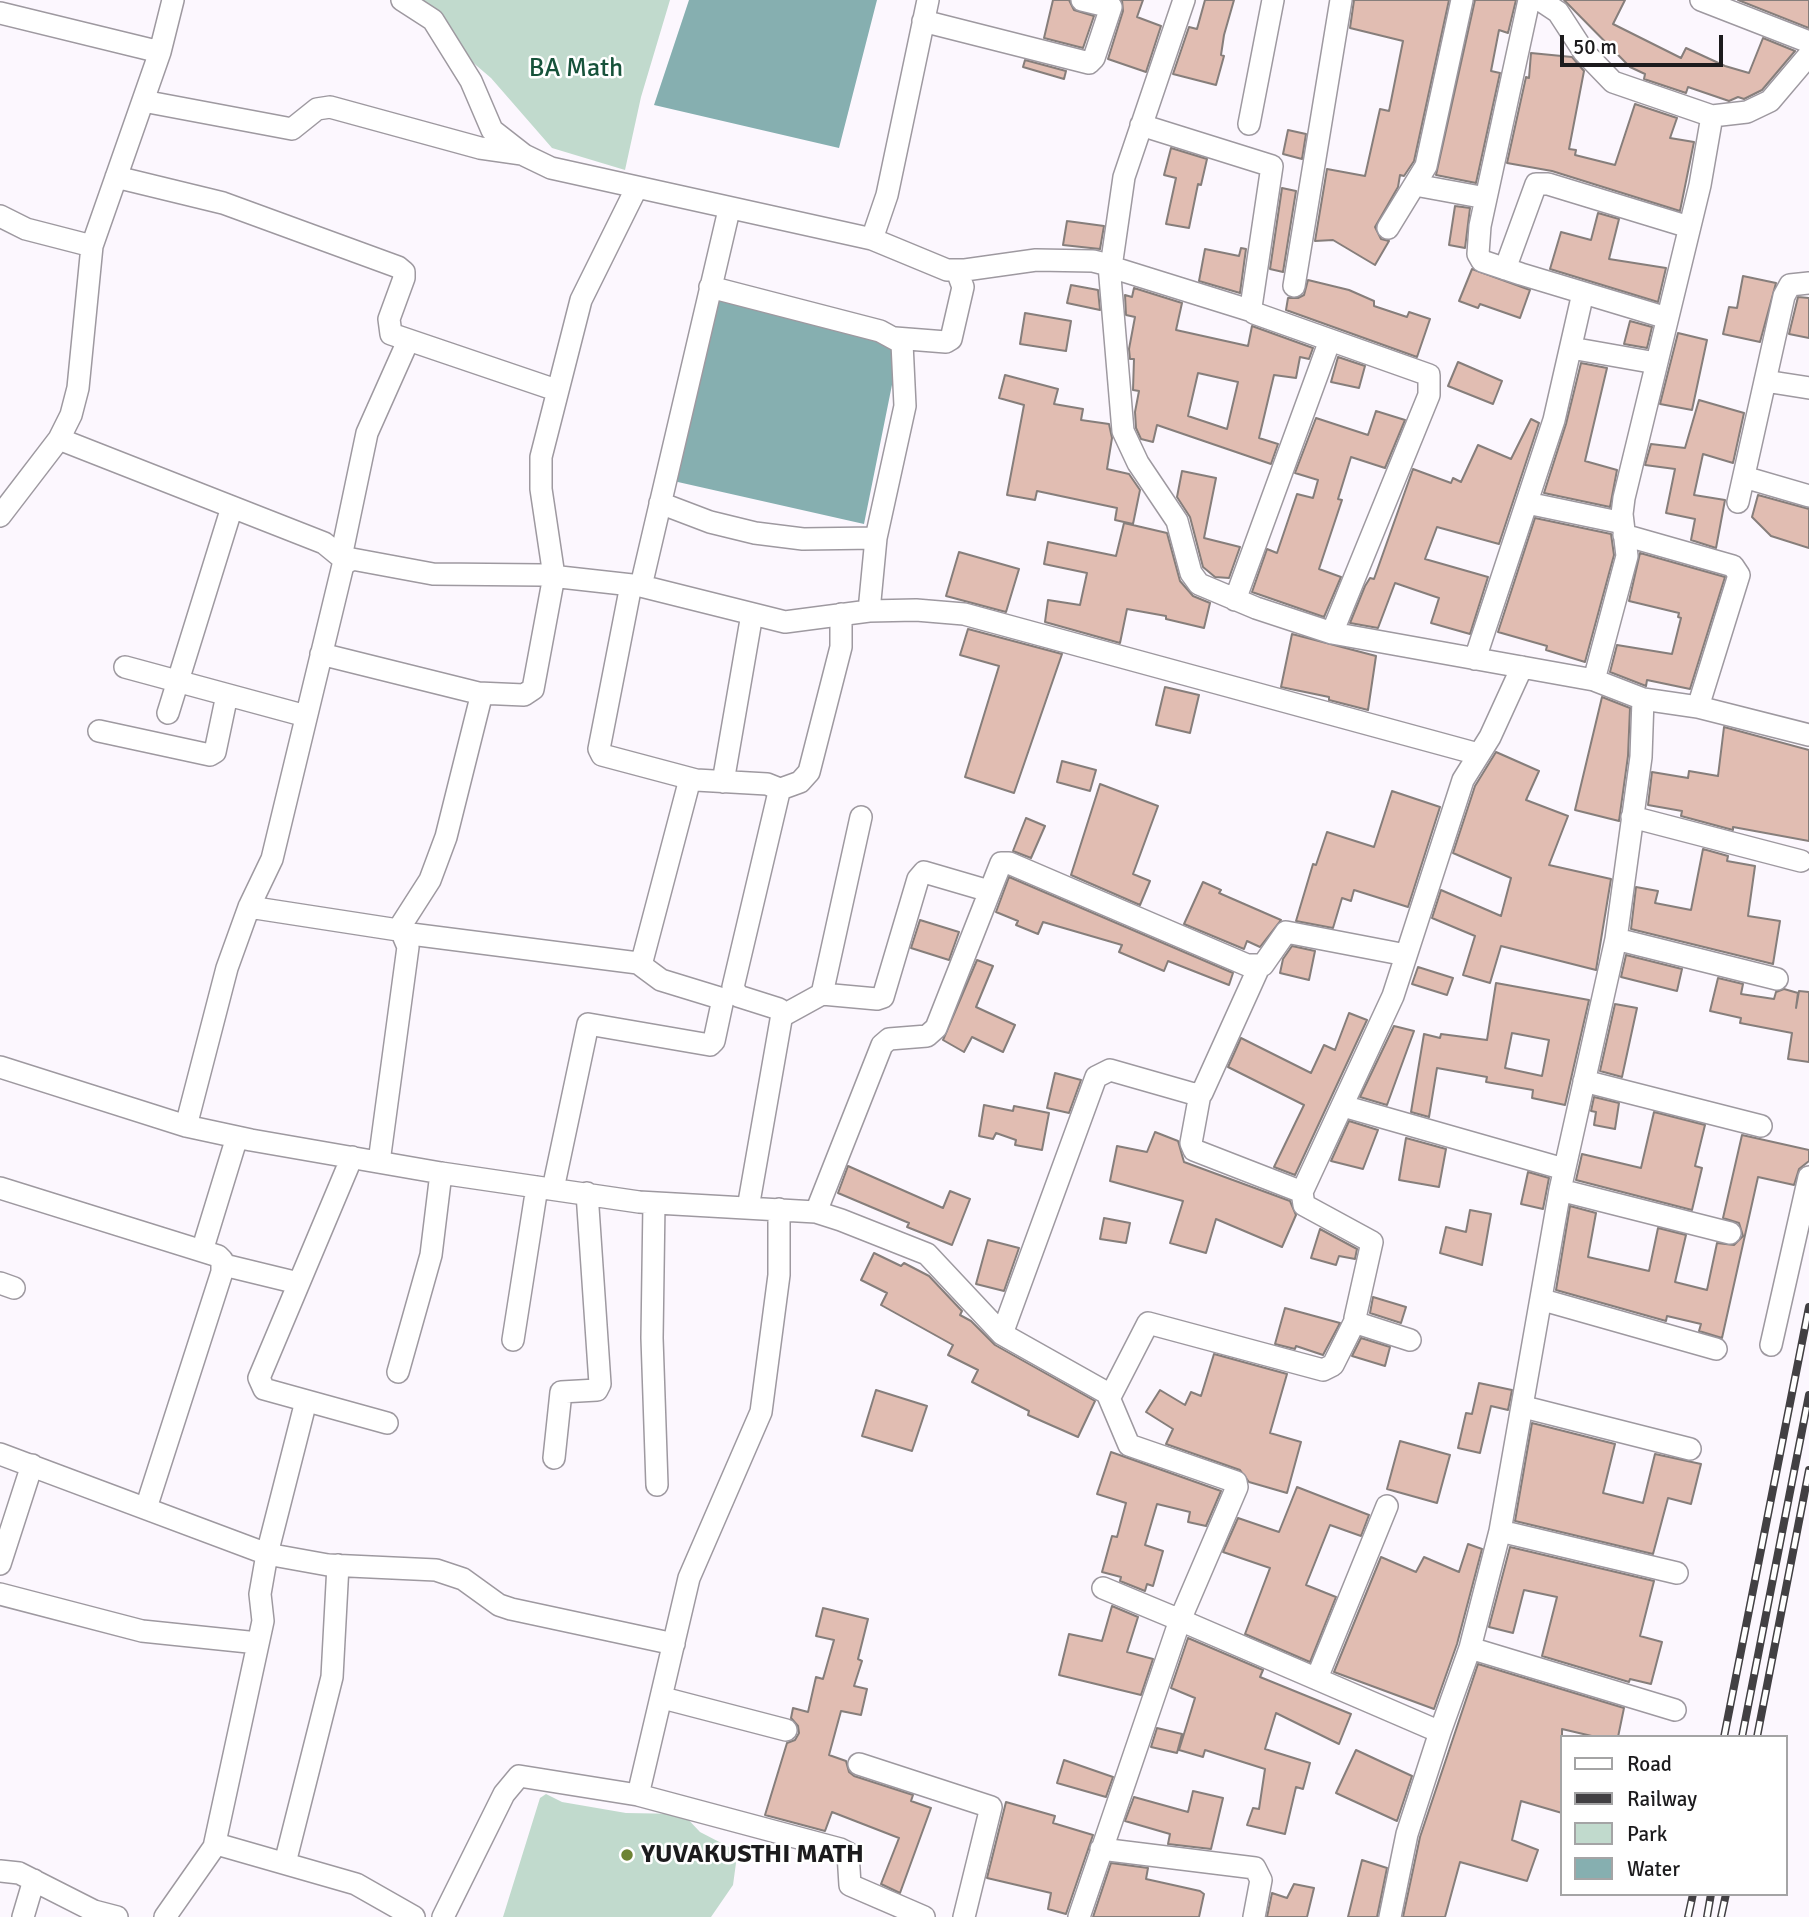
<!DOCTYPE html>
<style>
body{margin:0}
#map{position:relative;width:1809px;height:1917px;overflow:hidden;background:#fcf7fe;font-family:Signika,sans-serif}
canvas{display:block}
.legend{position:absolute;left:1560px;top:1735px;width:228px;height:161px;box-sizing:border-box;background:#fff;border:2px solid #a4a4a5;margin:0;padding:9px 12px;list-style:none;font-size:21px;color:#1c1b1d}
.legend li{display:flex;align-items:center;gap:14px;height:35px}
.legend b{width:35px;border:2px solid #a4a4a5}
.scale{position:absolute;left:1560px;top:35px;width:163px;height:32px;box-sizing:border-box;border:4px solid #1c1b1d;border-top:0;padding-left:9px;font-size:21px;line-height:24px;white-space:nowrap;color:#1c1b1d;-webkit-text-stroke:5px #fff;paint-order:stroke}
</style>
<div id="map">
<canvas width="1809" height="1917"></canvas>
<ul class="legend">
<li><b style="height:9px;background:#fff"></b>Road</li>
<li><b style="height:9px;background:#424043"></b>Railway</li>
<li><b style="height:19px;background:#c1dacd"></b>Park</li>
<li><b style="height:19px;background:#86afb0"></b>Water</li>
</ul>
<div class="scale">50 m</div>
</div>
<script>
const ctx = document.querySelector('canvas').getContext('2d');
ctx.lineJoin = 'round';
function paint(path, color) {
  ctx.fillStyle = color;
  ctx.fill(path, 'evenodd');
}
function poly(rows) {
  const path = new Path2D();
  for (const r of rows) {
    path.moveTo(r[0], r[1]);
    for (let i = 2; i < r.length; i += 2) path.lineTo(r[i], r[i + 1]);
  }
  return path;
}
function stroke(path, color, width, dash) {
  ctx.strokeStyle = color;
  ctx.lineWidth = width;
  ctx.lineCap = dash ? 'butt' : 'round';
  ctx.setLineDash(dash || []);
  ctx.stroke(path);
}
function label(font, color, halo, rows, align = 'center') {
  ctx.font = font + ' Signika,sans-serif';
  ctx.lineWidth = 5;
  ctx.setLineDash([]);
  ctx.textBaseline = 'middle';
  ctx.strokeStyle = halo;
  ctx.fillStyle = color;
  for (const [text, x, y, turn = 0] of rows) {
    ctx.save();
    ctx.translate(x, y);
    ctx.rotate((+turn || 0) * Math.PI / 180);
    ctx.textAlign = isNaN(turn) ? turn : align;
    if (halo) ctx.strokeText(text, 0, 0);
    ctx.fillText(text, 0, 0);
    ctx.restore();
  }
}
paint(poly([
 [400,0,670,0,641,97,625,170,552,148,491,78],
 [546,1794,562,1802,626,1813,683,1814,700,1832,729,1847,736,1863,733,1885,711,1917,503,1917,540,1798]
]), '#c1dacd');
paint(poly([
 [689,0,877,0,839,148,654,105],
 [710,295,900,345,864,524,669,480]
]), '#86afb0');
const building = poly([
 [1053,0,1069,0,1074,10,1094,16,1083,48,1044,38,1053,0],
 [1122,0,1143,0,1137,17,1161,26,1146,72,1108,59,1123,11,1122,0],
 [1205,0,1234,0,1224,35,1221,55,1224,56,1216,85,1173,74,1189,27,1197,29,1205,0],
 [1354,0,1449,0,1414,161,1404,176,1400,175,1398,187,1375,227,1381,239,1389,241,1375,265,1333,240,1315,241,1327,169,1365,176,1380,109,1389,111,1403,41,1350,28,1354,0],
 [1475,0,1516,0,1508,33,1499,30,1491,71,1500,73,1476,183,1436,175,1475,0],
 [1564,0,1625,0,1613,24,1681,58,1686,48,1725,66,1749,73,1763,38,1795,51,1762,90,1744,99,1738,97,1729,101,1688,87,1686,93,1644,79,1645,74,1630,67,1564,0],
 [1738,0,1809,0,1809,28,1738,0],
 [1531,53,1572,57,1584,71,1569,149,1576,150,1575,155,1615,165,1635,104,1677,118,1670,138,1694,142,1680,211,1552,171,1507,163,1526,77,1529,78,1531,53],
 [1025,60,1066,71,1064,79,1023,67,1025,60],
 [1288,130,1306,134,1302,159,1283,154,1288,130],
 [1171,148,1207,159,1201,185,1198,184,1189,228,1166,224,1176,178,1164,175,1171,148],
 [1282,188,1296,191,1283,272,1270,269,1282,188],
 [1455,206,1470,208,1465,248,1449,245,1455,206],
 [1598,213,1619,219,1609,259,1666,268,1658,302,1550,269,1561,232,1591,240,1598,213],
 [1067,221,1104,226,1100,249,1063,245,1067,221],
 [1241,248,1246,249,1240,293,1199,281,1205,249,1239,256,1241,248],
 [1472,269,1530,290,1520,318,1480,304,1478,308,1459,301,1472,269],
 [1743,276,1776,283,1760,342,1723,334,1729,307,1737,308,1743,276],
 [1308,280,1349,290,1374,301,1374,306,1407,317,1409,312,1430,319,1417,357,1286,310,1288,298,1298,298,1304,295,1308,280],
 [1071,285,1098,290,1100,310,1067,303,1071,285],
 [1134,288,1182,303,1176,330,1248,346,1252,326,1313,348,1309,359,1300,357,1296,378,1274,375,1259,438,1278,444,1271,464,1157,425,1153,442,1141,439,1136,428,1135,412,1139,391,1133,390,1134,359,1130,359,1129,349,1135,317,1126,315,1125,295,1132,297,1134,288],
 [1198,373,1238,382,1227,429,1188,416,1198,373],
 [1798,297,1809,298,1809,338,1789,334,1798,297],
 [1025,313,1071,321,1066,351,1020,344,1025,313],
 [1630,321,1652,327,1647,348,1624,344,1630,321],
 [1678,333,1707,340,1692,410,1660,404,1678,333],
 [1338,357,1365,366,1359,388,1331,382,1338,357],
 [1458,362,1502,381,1493,404,1448,386,1458,362],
 [1581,363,1607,368,1585,461,1617,470,1610,507,1544,493,1566,424,1581,363],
 [1005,375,1058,389,1054,404,1083,409,1081,420,1109,424,1112,438,1107,469,1129,474,1140,490,1133,524,1115,520,1117,508,1037,491,1035,500,1007,495,1024,405,999,398,1005,375],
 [1699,400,1744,413,1733,463,1703,454,1694,495,1725,500,1716,548,1691,540,1695,519,1666,513,1675,469,1645,465,1651,444,1685,448,1699,400],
 [1376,411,1405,420,1385,468,1351,457,1338,499,1342,500,1319,569,1341,577,1324,617,1252,592,1267,549,1277,553,1297,494,1313,498,1318,480,1295,473,1316,418,1368,435,1376,411],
 [1531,419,1539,423,1499,544,1437,527,1425,559,1488,577,1470,634,1431,623,1439,598,1395,583,1378,628,1350,623,1365,586,1370,578,1374,579,1413,469,1451,483,1453,478,1461,482,1478,445,1511,459,1531,419],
 [1182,471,1216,478,1204,538,1240,547,1229,578,1215,577,1203,567,1190,517,1177,497,1182,471],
 [1758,495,1809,509,1809,548,1771,536,1752,517,1758,495],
 [1535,518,1611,534,1614,555,1585,662,1546,650,1547,646,1498,632,1535,518],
 [1124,523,1167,533,1180,581,1193,596,1210,603,1204,628,1166,619,1166,616,1127,609,1120,643,1045,622,1048,600,1080,605,1087,573,1044,564,1048,542,1116,556,1124,523],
 [959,552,1019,569,1006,612,946,596,959,552],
 [1640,553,1725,577,1690,689,1647,680,1646,686,1610,672,1617,645,1672,654,1681,618,1678,617,1679,613,1629,601,1640,553],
 [968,629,1062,654,1014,793,965,777,999,666,960,655,968,629],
 [1292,634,1376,656,1368,710,1329,700,1329,697,1281,687,1292,634],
 [1165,687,1199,695,1190,733,1156,725,1165,687],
 [1602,697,1630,708,1628,756,1619,821,1575,810,1602,697],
 [1724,727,1809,750,1809,841,1733,827,1733,830,1681,816,1682,811,1648,805,1652,772,1688,778,1689,771,1718,776,1724,727],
 [1496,752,1539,771,1526,800,1568,816,1549,865,1611,879,1596,970,1501,946,1490,983,1463,975,1475,936,1432,918,1441,890,1501,916,1511,878,1453,853,1475,786,1496,752],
 [1062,761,1096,770,1090,791,1057,782,1062,761],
 [1100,784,1158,806,1133,874,1150,881,1140,905,1071,875,1100,784],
 [1392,791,1440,807,1408,907,1354,890,1351,901,1342,898,1333,928,1296,921,1313,864,1316,865,1327,832,1374,847,1392,791],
 [1026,818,1045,826,1031,858,1013,851,1026,818],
 [1703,849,1728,856,1727,861,1755,866,1748,916,1780,921,1773,964,1631,929,1636,887,1658,891,1655,903,1691,910,1703,849],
 [1009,877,1233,973,1229,985,1168,961,1164,971,1119,952,1122,945,1043,922,1038,934,1016,925,1018,921,996,912,1009,877],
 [1203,882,1221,890,1219,893,1281,920,1260,947,1247,941,1244,949,1184,924,1203,882],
 [920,920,959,932,949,960,911,948,920,920],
 [1292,946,1315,951,1309,980,1280,973,1283,959,1292,946],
 [1626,955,1682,969,1677,991,1621,977,1626,955],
 [977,960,993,966,976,1007,1015,1025,1003,1052,972,1037,964,1052,943,1040,977,960],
 [1418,967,1453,978,1447,995,1412,984,1418,967],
 [1718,978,1743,984,1741,994,1774,999,1776,992,1784,989,1798,993,1796,1008,1799,991,1809,992,1809,1062,1788,1059,1792,1033,1740,1023,1741,1018,1710,1011,1718,978],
 [1496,983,1589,1000,1565,1105,1532,1098,1533,1090,1486,1082,1487,1077,1437,1068,1429,1117,1411,1112,1424,1034,1440,1038,1441,1034,1487,1040,1496,983],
 [1512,1033,1549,1040,1542,1076,1505,1068,1512,1033],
 [1615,1004,1637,1008,1622,1077,1600,1071,1615,1004],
 [1349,1013,1367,1020,1295,1175,1274,1167,1304,1105,1228,1067,1241,1038,1311,1073,1324,1045,1335,1050,1349,1013],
 [1394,1026,1414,1031,1387,1105,1360,1097,1394,1026],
 [1055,1073,1081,1080,1069,1113,1047,1108,1055,1073],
 [1594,1097,1619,1103,1615,1129,1594,1125,1596,1112,1591,1111,1594,1097],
 [984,1105,1013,1111,1014,1106,1049,1113,1042,1150,1015,1145,1016,1140,996,1133,993,1139,979,1136,984,1105],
 [1654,1112,1705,1125,1695,1166,1702,1168,1692,1210,1576,1180,1582,1154,1641,1168,1654,1112],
 [1349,1121,1378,1130,1363,1169,1331,1161,1349,1121],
 [1155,1132,1178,1141,1184,1162,1290,1201,1296,1215,1282,1247,1216,1219,1206,1253,1170,1243,1183,1201,1110,1181,1117,1146,1147,1152,1155,1132],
 [1742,1135,1809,1150,1809,1161,1799,1169,1794,1185,1758,1177,1722,1338,1699,1331,1701,1324,1667,1316,1666,1321,1556,1290,1570,1206,1596,1213,1588,1257,1649,1271,1658,1228,1686,1235,1675,1282,1707,1290,1717,1243,1734,1245,1743,1236,1739,1223,1723,1218,1742,1135],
 [1406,1138,1446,1149,1439,1187,1399,1180,1406,1138],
 [848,1166,943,1208,950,1191,970,1199,952,1245,907,1227,909,1223,838,1193,848,1166],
 [1528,1172,1549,1178,1543,1209,1521,1204,1528,1172],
 [1470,1210,1491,1214,1482,1265,1440,1253,1446,1227,1466,1232,1470,1210],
 [1104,1218,1130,1223,1126,1243,1100,1239,1104,1218],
 [1320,1229,1357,1249,1355,1259,1339,1256,1336,1265,1311,1258,1320,1229],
 [988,1240,1019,1248,1004,1291,976,1284,988,1240],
 [874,1253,901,1266,904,1263,929,1276,962,1311,960,1315,971,1321,995,1345,1095,1401,1078,1437,1028,1415,1029,1411,972,1382,978,1370,948,1355,953,1345,881,1305,887,1293,861,1280,874,1253],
 [1373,1297,1406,1307,1401,1323,1370,1313,1373,1297],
 [1285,1308,1340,1323,1323,1355,1296,1346,1295,1349,1275,1344,1285,1308],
 [1361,1338,1390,1347,1385,1366,1352,1356,1361,1338],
 [1214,1354,1287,1374,1270,1433,1301,1442,1287,1493,1249,1482,1240,1470,1166,1444,1173,1429,1146,1412,1160,1390,1185,1405,1191,1392,1201,1396,1214,1354],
 [1479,1383,1512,1390,1508,1410,1491,1406,1480,1453,1458,1448,1466,1413,1472,1414,1479,1383],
 [876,1390,927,1406,912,1451,862,1436,876,1390],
 [1532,1423,1615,1444,1603,1493,1643,1503,1655,1454,1701,1464,1691,1504,1668,1498,1653,1554,1515,1521,1532,1423],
 [1400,1441,1450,1455,1437,1503,1387,1489,1400,1441],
 [1111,1452,1221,1491,1206,1526,1188,1522,1190,1512,1157,1504,1145,1545,1163,1551,1153,1586,1147,1584,1145,1591,1120,1581,1121,1577,1102,1572,1112,1536,1117,1537,1126,1503,1097,1494,1111,1452],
 [1297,1487,1369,1515,1361,1536,1330,1525,1306,1585,1336,1597,1310,1662,1245,1634,1270,1568,1223,1552,1238,1518,1279,1532,1297,1487],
 [1468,1544,1482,1549,1457,1644,1434,1709,1334,1672,1381,1557,1416,1572,1424,1557,1459,1572,1468,1544],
 [1510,1547,1654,1581,1640,1636,1662,1642,1651,1684,1630,1679,1629,1682,1542,1656,1557,1597,1524,1590,1513,1633,1489,1627,1510,1547],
 [1112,1606,1138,1617,1127,1652,1153,1659,1141,1695,1059,1675,1069,1634,1102,1641,1112,1606],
 [823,1608,868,1619,858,1659,862,1661,854,1686,867,1689,861,1715,841,1711,829,1755,846,1761,849,1772,854,1776,913,1795,911,1801,931,1808,900,1893,881,1884,899,1838,832,1812,825,1831,765,1815,787,1743,795,1740,799,1733,798,1726,791,1718,793,1708,808,1712,816,1677,823,1679,834,1640,816,1636,823,1608],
 [1188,1638,1263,1670,1260,1677,1351,1714,1339,1744,1276,1713,1265,1749,1310,1763,1303,1789,1296,1787,1285,1834,1247,1825,1253,1808,1259,1809,1265,1769,1205,1750,1203,1757,1179,1750,1195,1698,1171,1688,1188,1638],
 [1478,1664,1624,1708,1618,1737,1596,1737,1562,1729,1562,1813,1521,1801,1512,1840,1538,1850,1527,1881,1460,1862,1445,1917,1403,1917,1420,1837,1478,1664],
 [1157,1728,1182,1734,1177,1753,1151,1747,1157,1728],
 [1356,1750,1412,1776,1397,1821,1336,1793,1356,1750],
 [1064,1760,1113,1777,1106,1797,1057,1783,1064,1760],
 [1193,1791,1223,1798,1211,1849,1168,1844,1170,1834,1125,1821,1134,1797,1188,1812,1193,1791],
 [1006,1802,1055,1816,1053,1823,1093,1835,1066,1914,1048,1909,1051,1893,987,1878,1006,1802],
 [1362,1860,1387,1868,1377,1917,1348,1917,1362,1860],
 [1111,1863,1148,1868,1146,1879,1200,1891,1204,1894,1199,1917,1093,1917,1111,1863],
 [1294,1884,1314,1888,1307,1917,1267,1917,1272,1893,1287,1898,1294,1884]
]);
paint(building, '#e1bdb2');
stroke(building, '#867e7b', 2);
const minor = poly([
 [402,0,433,20,471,81,492,130,524,155,551,168,872,239,947,270,965,270,1036,260,1093,261,1109,265,1123,431,1138,463,1177,521,1191,573,1199,584,1256,608,1332,633,1594,680,1643,699,1641,757,1616,939,1560,1190,1500,1531,1470,1648],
 [1184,0,1124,177,1111,267,1252,311],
 [1529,0,1480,226,1478,254,1482,261,1521,274,1667,318],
 [1540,0,1558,12,1584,52,1613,82,1712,116,1747,112,1770,101,1809,55],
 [1701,0,1809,42],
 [0,13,160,52],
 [923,21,1089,63,1094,58,1111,7,1082,0],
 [143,101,292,129,317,109,330,107,480,148,522,154],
 [1249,124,1273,0],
 [1141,125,1272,166,1251,307,1254,313,1429,375,1429,395,1332,633],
 [116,177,223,203,398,267,404,272,404,278,389,319,391,334,556,390],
 [1415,185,1486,198],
 [0,216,26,229,92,246],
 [1388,228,1426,166,1462,0],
 [872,239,887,195,928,0],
 [1505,269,1536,184,1548,184,1689,227],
 [1294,286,1341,0],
 [895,338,946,342,951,339,963,287,957,271],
 [1571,348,1656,363],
 [1765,381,1809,388],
 [59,439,324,543,346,561],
 [1744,477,1809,496],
 [1738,502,1784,296,1790,285,1809,283],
 [660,503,710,522,755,533,803,539,876,538,905,406,902,343,880,331,710,287],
 [1527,503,1623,523],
 [0,516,59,439,71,415,78,388,92,246,160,52,173,0],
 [1624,535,1733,566,1739,575,1698,707,1643,699],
 [341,557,367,433,408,341],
 [631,585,599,749,602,755,696,780,767,784,777,788,779,792,733,987,738,996,779,1009,782,1014,748,1208],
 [641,586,729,210],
 [1235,600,1330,340],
 [869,611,876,538],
 [1475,659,1554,420,1583,293],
 [125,667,306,716],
 [1594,680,1627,556,1622,514,1624,498,1700,185,1712,116],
 [478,693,524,695,533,689,554,576,541,489,541,457,581,300,636,189],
 [1698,707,1809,735],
 [168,713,232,507],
 [99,731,210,755,215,752,227,695],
 [723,782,752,614],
 [778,790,800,782,809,772,841,647,841,614],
 [1632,817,1801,861],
 [249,907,398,930,430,880,446,837,480,701,478,693,321,654],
 [403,933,638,963,661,980,723,999,714,1041,710,1045,588,1024,553,1189],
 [1616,939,1777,979],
 [641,965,690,779],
 [822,994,861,817],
 [782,1016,822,994,877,999,883,997,918,879,924,872,989,891],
 [0,1067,186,1126,251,1140,441,1173,639,1202,816,1212,841,1220,927,1254,1002,1334,1107,1393,1129,1445,1236,1482,1237,1487,1180,1620,1440,1732,1470,1648,1675,1710],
 [1584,1081,1761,1126],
 [1200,1094,1191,1143,1194,1150,1302,1192],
 [1343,1106,1564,1169],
 [186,1126,227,968,249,907,272,859,343,565,352,559,433,574,542,575,641,586,785,622,869,611,916,610,964,614,1478,754],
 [352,1157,259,1378,264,1389,387,1423],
 [379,1162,408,947,400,928],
 [0,1188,218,1256,222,1260,222,1272,146,1508],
 [1560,1190,1730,1233],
 [654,1203,652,1338,657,1485],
 [816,1212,882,1045,889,1039,927,1036,936,1028,1001,863,1009,863,1247,965,1263,965,1286,932,1406,955],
 [202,1251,237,1137],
 [224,1265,298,1283],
 [0,1283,14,1288],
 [1543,1300,1716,1349],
 [1002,1334,1096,1077,1110,1070,1194,1094,1202,1093,1259,967],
 [513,1340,537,1187],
 [1410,1340,1357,1323,1355,1318,1372,1242,1304,1205,1302,1192,1393,996,1463,780,1490,737,1522,667],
 [1771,1345,1809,1177],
 [398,1372,431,1255,441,1173],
 [1110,1397,1148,1323,1323,1370,1333,1365,1355,1321],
 [1524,1407,1690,1449],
 [0,1454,267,1554,328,1565,436,1570,463,1579,499,1605,511,1609,674,1644],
 [554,1458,561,1392,597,1390,600,1384,587,1193],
 [1500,1531,1677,1573],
 [0,1564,32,1465],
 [0,1594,142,1631,258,1643],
 [1317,1678,1387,1506],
 [663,1698,786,1730],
 [859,1764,991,1807,964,1917],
 [638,1795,689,1578,761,1412,779,1275,779,1209],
 [214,1847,263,1621,260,1594,267,1554,306,1401],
 [1101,1849,1255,1868,1261,1880,1254,1917],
 [285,1863,332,1677,338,1565],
 [0,1871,19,1873,94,1911,117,1917],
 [23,1917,34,1880],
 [165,1917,214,1847,220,1845,356,1884,414,1917],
 [443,1917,504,1794,519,1776,638,1795,840,1849,848,1853,850,1885,924,1917],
 [1079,1917,1180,1620,1103,1588],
 [1390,1917,1407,1834,1440,1732]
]);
stroke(minor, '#9e99a0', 24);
stroke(minor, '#fff', 21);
const rail = poly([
 [1724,1737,1809,1307],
 [1742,1737,1809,1395],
 [1757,1737,1809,1470],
 [1688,1917,1693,1894],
 [1707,1917,1711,1894],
 [1721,1917,1726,1894]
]);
stroke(rail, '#424043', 8);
stroke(rail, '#fff', 5, [16]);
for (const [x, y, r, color] of [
 [627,1855,7,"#6e8333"]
]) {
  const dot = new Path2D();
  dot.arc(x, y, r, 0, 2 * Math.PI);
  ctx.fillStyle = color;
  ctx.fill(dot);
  stroke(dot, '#fff', 2.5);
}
label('26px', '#16523a', '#fff', [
 ["BA Math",576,69]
]);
label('bold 26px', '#1c1b1d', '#fff', [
 ["YUVAKUSTHI MATH",641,1855]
], 'left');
</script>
